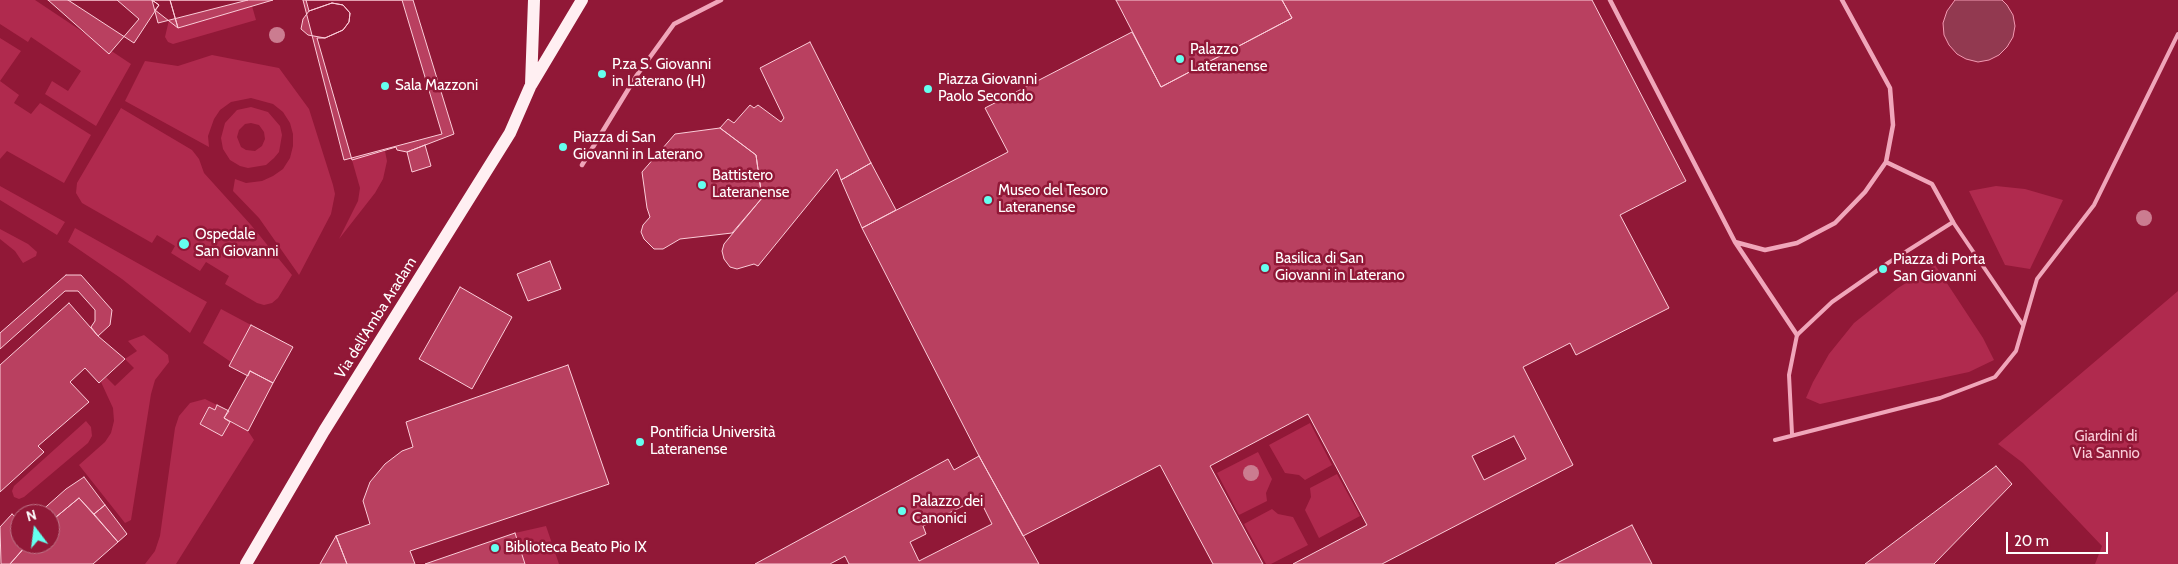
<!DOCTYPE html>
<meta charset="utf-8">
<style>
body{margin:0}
#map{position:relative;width:2178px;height:564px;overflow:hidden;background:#911837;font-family:Cabin,sans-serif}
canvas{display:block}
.north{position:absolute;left:10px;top:504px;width:50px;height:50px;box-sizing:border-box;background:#911837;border:1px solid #bd7487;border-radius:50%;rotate:345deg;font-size:14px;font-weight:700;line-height:20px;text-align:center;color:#fff}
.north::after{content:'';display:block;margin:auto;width:18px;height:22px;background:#65ffef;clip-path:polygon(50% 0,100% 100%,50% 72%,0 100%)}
.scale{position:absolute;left:2006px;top:532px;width:102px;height:22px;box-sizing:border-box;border:2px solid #fff;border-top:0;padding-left:6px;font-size:15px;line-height:18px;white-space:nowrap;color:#fff;-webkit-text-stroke:4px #911837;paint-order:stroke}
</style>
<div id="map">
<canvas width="2178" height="564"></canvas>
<div class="north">N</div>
<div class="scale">20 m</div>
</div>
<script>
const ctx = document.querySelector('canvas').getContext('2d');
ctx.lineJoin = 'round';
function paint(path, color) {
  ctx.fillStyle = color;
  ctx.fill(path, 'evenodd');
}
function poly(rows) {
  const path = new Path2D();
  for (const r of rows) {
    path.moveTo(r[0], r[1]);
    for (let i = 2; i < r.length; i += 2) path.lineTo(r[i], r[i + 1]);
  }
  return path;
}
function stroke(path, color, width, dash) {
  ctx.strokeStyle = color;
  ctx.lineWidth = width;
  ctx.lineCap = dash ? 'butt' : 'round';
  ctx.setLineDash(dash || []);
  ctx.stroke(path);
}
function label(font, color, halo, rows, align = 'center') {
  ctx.font = font + ' Cabin,sans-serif';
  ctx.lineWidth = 5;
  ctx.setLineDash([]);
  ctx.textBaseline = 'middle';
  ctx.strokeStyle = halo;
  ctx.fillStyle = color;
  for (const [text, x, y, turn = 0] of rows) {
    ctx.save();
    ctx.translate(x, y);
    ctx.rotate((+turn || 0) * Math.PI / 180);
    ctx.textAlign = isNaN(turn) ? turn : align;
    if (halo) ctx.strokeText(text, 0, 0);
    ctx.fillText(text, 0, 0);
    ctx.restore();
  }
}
paint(poly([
 [0,0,35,0,131,64,96,126,45,94,52,81,68,91,81,71,31,37,28,42,0,24],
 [252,6,256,20,173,44,168,42,165,37,169,20,178,28],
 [0,38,21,51,0,81],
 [212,55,279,68,309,109,333,185,335,194,331,214,299,275,259,218,233,191,235,179,246,183,262,181,273,176,283,169,290,158,293,146,293,134,290,123,283,112,273,104,251,98,231,102,220,110,214,119,208,136,209,147,125,101,145,61,178,66],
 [0,81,19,95,14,103,31,114,40,103,91,135,64,183,7,151,0,159],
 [251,107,268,112,280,126,282,135,279,152,274,158,266,165,248,168,240,166,230,160,223,149,221,138,225,123,237,110],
 [251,123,259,125,264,132,265,139,262,146,255,151,246,150,241,147,237,137,239,130,245,124],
 [121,108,192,150,199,159,204,173,251,225,292,275,278,298,272,303,264,305,257,303,225,284,229,276,206,262,200,271,171,253,175,246,157,235,152,243,82,203,76,193,77,183],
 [385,151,387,161,383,179,375,193,339,239,358,201,360,188,352,160],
 [0,186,65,222,57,235,0,200],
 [1996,186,2025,189,2063,200,2030,269,2005,265,1969,191],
 [75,228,207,302,190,333,122,279,68,242],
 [0,229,28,244,37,252,36,256,23,263,15,251,0,239],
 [1935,265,1983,338,1994,360,1969,372,1820,404,1806,398,1813,382,1829,354,1854,323,1898,288],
 [2178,291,2178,564,2095,564,2102,546,2023,463,1998,444],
 [221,309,251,325,231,362,203,343],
 [144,335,168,355,169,362,155,380,151,394,131,520,125,523,79,465,105,442,111,433,114,421,113,408,101,382,106,377,115,386,134,368,125,359,137,351,128,341],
 [205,399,217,405,215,410,208,408,200,423,222,436,230,422,248,431,254,440,176,564,145,564,155,551,160,536,175,428,179,416,190,403],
 [86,421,91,427,92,436,88,443,24,497,19,499,14,497,12,491,14,486],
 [1310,423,1332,465,1305,480,1299,475,1285,473,1269,445],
 [1258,452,1272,479,1266,493,1267,501,1239,515,1217,473],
 [1337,474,1360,516,1319,538,1305,510,1311,497,1310,488],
 [1272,509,1278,514,1293,517,1308,545,1271,564,1266,564,1244,524],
 [546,526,559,564,525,564,515,533]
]), '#b02a4e');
const water = poly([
 [1955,0,2002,0,2007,5,2013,15,2015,26,2013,37,2007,47,1999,55,1989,60,1978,62,1966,59,1957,54,1949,45,1944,35,1943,23,1947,11,1955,0]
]);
paint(water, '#923950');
stroke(water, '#f299b2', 1);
const building = poly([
 [48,0,117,0,139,19,109,54,48,0],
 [68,0,152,0,159,5,134,43,68,0],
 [152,0,170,0,178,28,155,10,159,5,152,0],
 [152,0,248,0,158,23,152,0],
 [170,0,273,0,178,28,170,0],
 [303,0,402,0,442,134,344,160,303,0],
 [306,0,413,0,454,134,407,152,397,150,396,147,352,160,317,38,325,38,343,30,349,22,350,13,343,5,332,3,309,11,306,0],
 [1116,0,1282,0,1292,18,1161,87,1116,0],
 [1282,0,1592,0,1686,181,1620,215,1669,308,1576,355,1570,343,1523,367,1573,465,1382,564,1293,564,1367,525,1308,414,1210,466,1263,564,1213,564,1160,465,1023,536,979,456,862,228,1008,152,985,108,1132,32,1161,87,1292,18,1282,0],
 [1514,436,1526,459,1484,480,1472,456,1514,436],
 [332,3,343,5,350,13,349,22,343,30,325,38,308,35,301,29,303,19,309,11,332,3],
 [810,42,871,163,841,180,837,169,758,266,754,264,737,269,730,267,724,259,722,251,724,244,762,198,756,155,720,128,728,119,734,123,750,105,754,108,758,105,781,122,784,118,760,68,810,42],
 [720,128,756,155,762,198,732,233,680,239,663,249,654,249,644,239,641,232,643,225,650,217,647,208,642,172,675,134,720,128],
 [425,145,431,166,412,172,407,152,425,145],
 [871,163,896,210,862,228,841,180,871,163],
 [550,261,561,289,528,301,517,274,550,261],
 [66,275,81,275,112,310,110,325,98,336,91,327,95,321,95,310,78,291,65,291,0,349,0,333,66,275],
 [460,287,512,317,472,389,419,359,460,287],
 [69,303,98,336,125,359,99,383,85,368,70,382,89,402,38,446,44,452,0,492,0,365,69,303],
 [251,325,293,347,273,383,250,371,248,376,229,366,251,325],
 [568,365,609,484,410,551,415,564,347,564,336,536,370,524,363,501,370,482,385,464,402,451,413,447,406,422,568,365],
 [250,371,273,383,248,431,224,418,250,371],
 [217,405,229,411,224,418,230,422,222,436,200,424,209,407,215,410,217,405],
 [979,456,1039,564,849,564,845,556,830,564,755,564,948,459,954,470,979,456],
 [979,498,992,524,919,561,910,542,926,534,923,526,979,498],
 [1996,466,2012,484,1934,564,1865,564,1996,466],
 [84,477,105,505,94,514,79,498,50,522,50,514,38,514,66,489,84,477],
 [79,498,118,542,93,564,10,564,28,544,50,544,50,522,79,498],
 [105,505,127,534,118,542,94,514,105,505],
 [12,514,20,521,20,532,13,538,23,549,10,564,1,564,0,527,12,514],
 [1632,525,1652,564,1555,564,1632,525],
 [20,532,20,544,28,544,23,549,13,538,20,532],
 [515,533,525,564,425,564,515,533],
 [336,536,347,564,320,564,336,536]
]);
paint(building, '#b94060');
stroke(building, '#fbcdd9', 1);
stroke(poly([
 [1792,434,1789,375,1797,335,1832,302,1888,263,1953,222,2023,325],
 [1775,440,1940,398,1995,377,2016,351,2037,279,2094,205,2178,34]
]), '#f0a6ba', 4);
stroke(poly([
 [1610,0,1735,242,1765,250,1797,243,1835,223,1865,192,1886,162,1893,125,1890,88,1842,0],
 [1886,162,1932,184,1953,222],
 [582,165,637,75,674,24,721,0],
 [1735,242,1797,335]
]), '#f0a6ba', 4.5);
stroke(poly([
 [531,85,534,0],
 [246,564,324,431,510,133,530,87,582,0]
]), '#ffeff2', 12);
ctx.fillStyle = '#cb7c90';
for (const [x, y] of [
 [277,35],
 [2144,218],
 [1251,473]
]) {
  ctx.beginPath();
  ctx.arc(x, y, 8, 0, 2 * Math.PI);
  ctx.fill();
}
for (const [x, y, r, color] of [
 [1180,59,5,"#65ffef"],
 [602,74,5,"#65ffef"],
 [385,86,5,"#65ffef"],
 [928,89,5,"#65ffef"],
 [563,147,5,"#65ffef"],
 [702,185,5,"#65ffef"],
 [988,200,5,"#65ffef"],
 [184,244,6,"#65ffef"],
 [1265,268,5,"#65ffef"],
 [1883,269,5,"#65ffef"],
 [640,442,5,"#65ffef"],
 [902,511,5,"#65ffef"],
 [495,548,5,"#65ffef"]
]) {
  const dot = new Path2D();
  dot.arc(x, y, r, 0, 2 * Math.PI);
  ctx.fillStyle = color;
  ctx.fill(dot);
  stroke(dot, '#911837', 2);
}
label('15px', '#fff', '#911837', [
 ["Palazzo",1190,50],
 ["Lateranense",1190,67],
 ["P.za S. Giovanni",612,65],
 ["in Laterano (H)",612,82],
 ["Piazza Giovanni",938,80],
 ["Paolo Secondo",938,97],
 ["Sala Mazzoni",395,86],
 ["Piazza di San",573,138],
 ["Giovanni in Laterano",573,155],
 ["Battistero",712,176],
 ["Lateranense",712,193],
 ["Museo del Tesoro",998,191],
 ["Lateranense",998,208],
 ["Ospedale",195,235],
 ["San Giovanni",195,252],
 ["Basilica di San",1275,259],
 ["Giovanni in Laterano",1275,276],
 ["Piazza di Porta",1893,260],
 ["San Giovanni",1893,277],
 ["Pontificia Università",650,433],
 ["Lateranense",650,450],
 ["Palazzo dei",912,502],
 ["Canonici",912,519],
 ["Biblioteca Beato Pio IX",505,548]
], 'left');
label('15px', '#fff', '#911837', [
 ["Via dell'Amba Aradam",376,318,-58]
]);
label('15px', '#fbcdd9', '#911837', [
 ["Giardini di",2106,437],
 ["Via Sannio",2106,454]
]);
</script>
